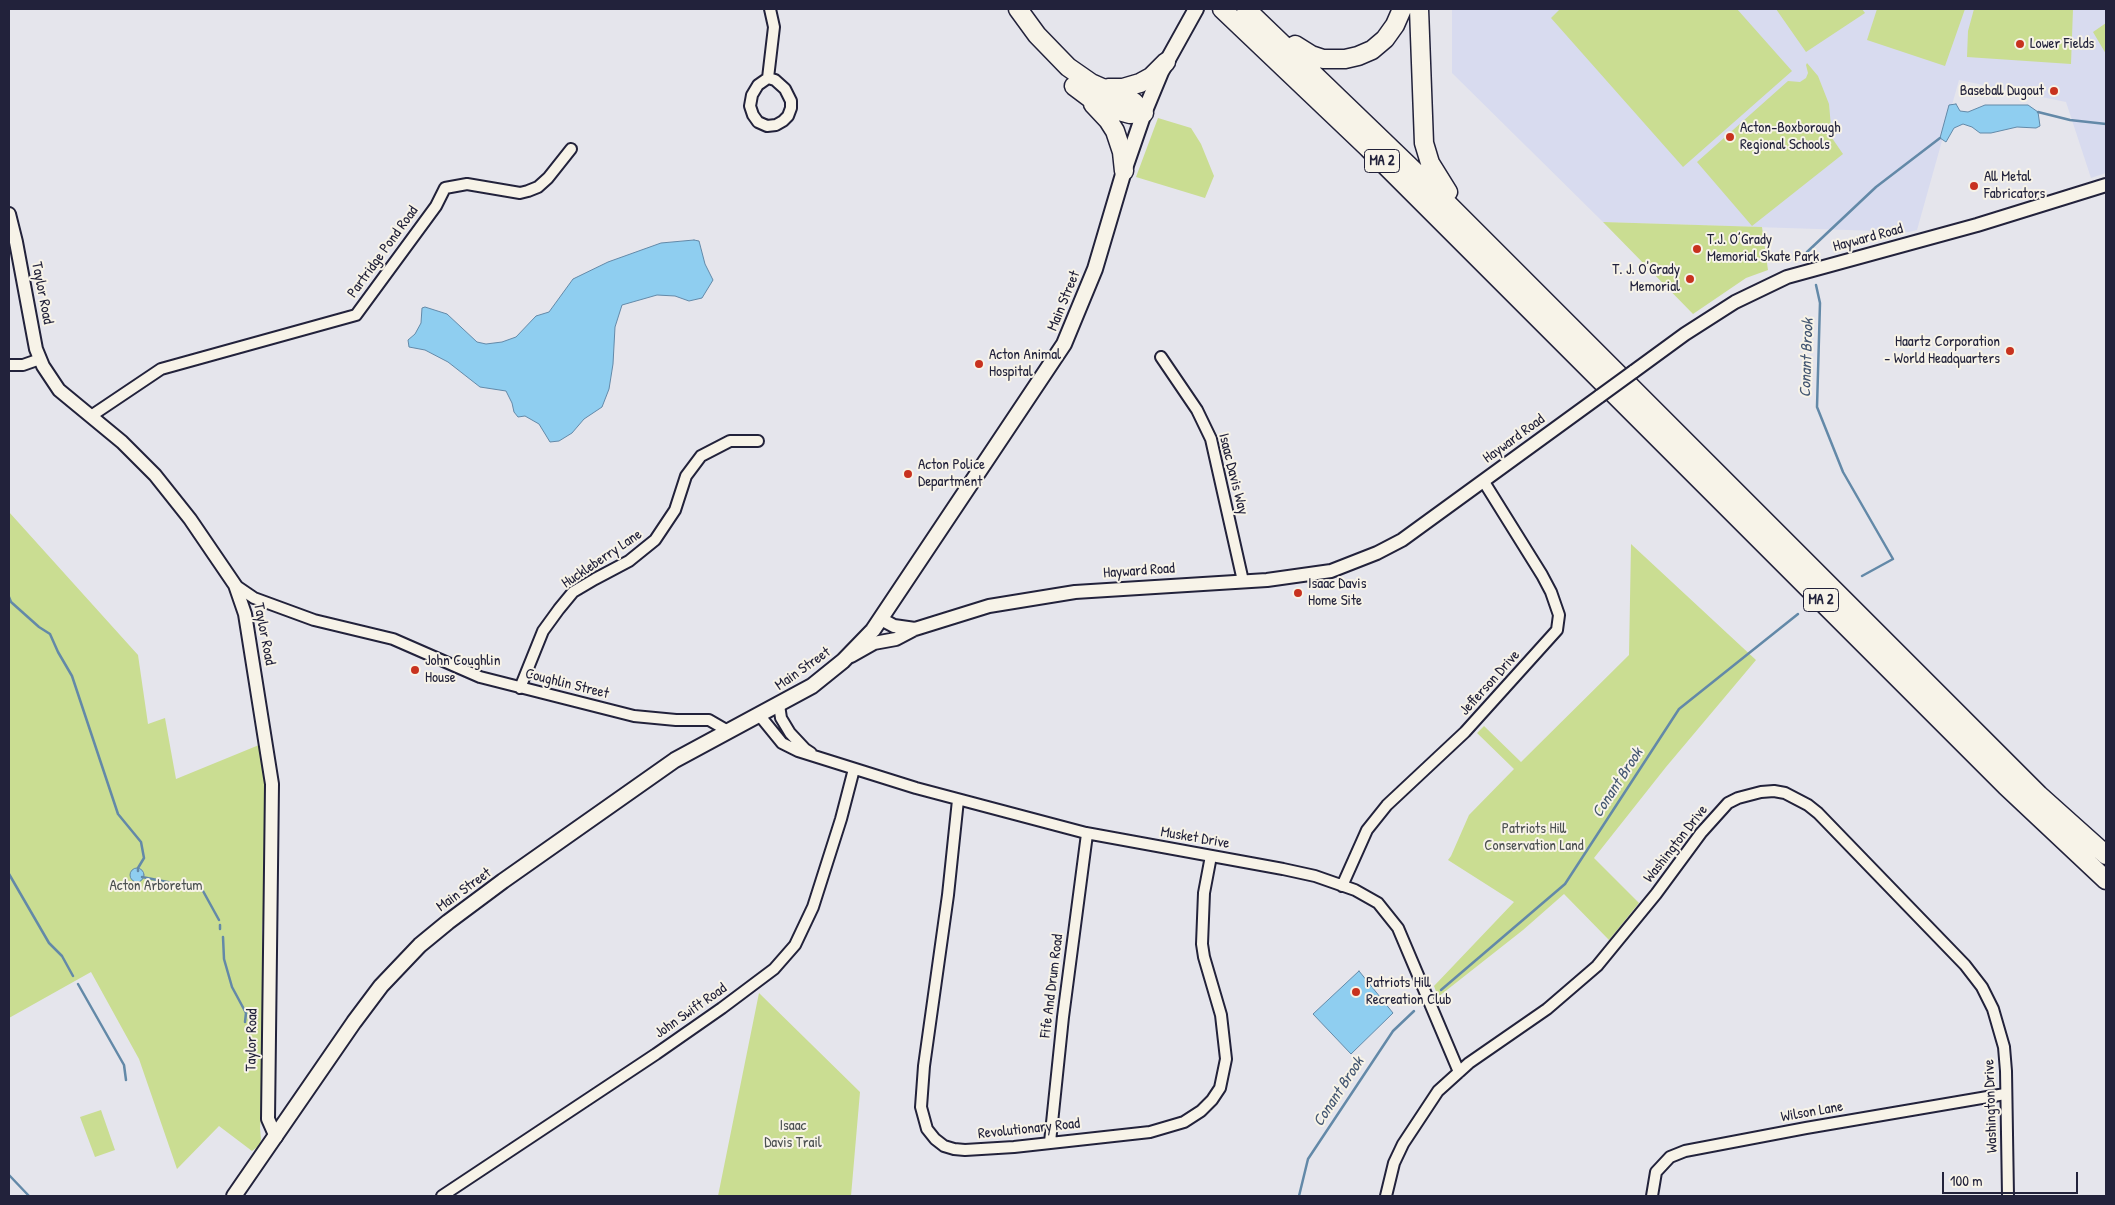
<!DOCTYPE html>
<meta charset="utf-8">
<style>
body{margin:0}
#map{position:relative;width:2115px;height:1205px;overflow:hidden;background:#e5e5ec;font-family:"Patrick Hand",sans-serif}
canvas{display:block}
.frame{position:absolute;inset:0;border:10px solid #22223b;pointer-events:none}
.scale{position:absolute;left:1942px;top:1172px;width:136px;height:22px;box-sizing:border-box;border:2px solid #22223b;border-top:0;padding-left:6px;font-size:15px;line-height:18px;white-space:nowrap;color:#22223b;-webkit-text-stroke:4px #f7f3e8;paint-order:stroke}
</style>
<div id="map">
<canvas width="2115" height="1205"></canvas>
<div class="frame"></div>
<div class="scale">100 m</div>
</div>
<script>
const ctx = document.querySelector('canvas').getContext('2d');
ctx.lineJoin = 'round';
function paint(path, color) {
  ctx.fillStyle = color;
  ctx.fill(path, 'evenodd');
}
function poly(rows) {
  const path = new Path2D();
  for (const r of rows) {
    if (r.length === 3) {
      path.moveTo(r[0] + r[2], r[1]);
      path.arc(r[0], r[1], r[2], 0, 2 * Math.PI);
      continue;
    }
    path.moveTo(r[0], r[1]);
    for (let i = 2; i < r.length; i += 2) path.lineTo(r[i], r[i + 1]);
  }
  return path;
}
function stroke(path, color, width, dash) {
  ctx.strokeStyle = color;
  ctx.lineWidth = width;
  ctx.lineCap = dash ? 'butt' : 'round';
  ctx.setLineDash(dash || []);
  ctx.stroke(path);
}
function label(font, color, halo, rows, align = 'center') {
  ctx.font = font + ' "Patrick Hand",sans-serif';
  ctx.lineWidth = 4;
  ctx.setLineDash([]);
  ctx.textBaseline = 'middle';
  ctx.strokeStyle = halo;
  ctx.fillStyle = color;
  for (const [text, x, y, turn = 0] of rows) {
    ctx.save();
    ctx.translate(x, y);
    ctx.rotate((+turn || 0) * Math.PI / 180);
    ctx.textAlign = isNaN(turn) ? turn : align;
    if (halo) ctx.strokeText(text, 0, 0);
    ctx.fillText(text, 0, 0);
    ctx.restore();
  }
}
paint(poly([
 [1452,9,2106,9,2106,173,2091,178,2066,102,1959,80,1917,230,1909,232,1603,222,1452,73]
]), '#d8dbef');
paint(poly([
 [1560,9,1737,9,1792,71,1683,167,1551,18],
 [1776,9,1862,9,1865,13,1806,52],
 [1877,9,1965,9,1945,66,1867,40],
 [1974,9,2073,9,2071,64,1967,57,1968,31],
 [2106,23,2106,54,2093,32],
 [1807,63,1818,76,1829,104,1832,138,1843,154,1752,226,1697,162,1788,81,1800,82,1806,78,1808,73,1806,65],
 [1158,118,1191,128,1201,144,1214,176,1205,198,1136,177],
 [1603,222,1762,227,1768,270,1746,278,1693,314],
 [9,512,138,655,148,724,165,718,176,779,259,745,266,780,265,895,262,930,264,960,263,1088,260,1128,261,1139,260,1145,252,1151,219,1126,177,1169,139,1059,91,972,9,1018],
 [1631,544,1756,660,1666,767,1594,858,1639,903,1609,940,1564,894,1523,930,1438,997,1434,986,1514,902,1448,860,1451,856,1469,815,1514,769,1477,733,1484,726,1521,762,1629,655],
 [759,993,860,1092,851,1196,718,1196],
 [101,1110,115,1150,95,1157,80,1117]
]), '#cadd92');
const water = poly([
 [1956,104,1960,111,1968,112,1985,105,2028,105,2038,112,2040,126,2036,128,2017,127,1991,133,1980,133,1972,127,1963,124,1954,128,1946,142,1940,138,1949,105,1956,104],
 [694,240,699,241,705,264,713,280,702,298,689,301,675,296,657,295,622,305,615,327,613,364,609,389,602,407,584,419,572,433,559,441,550,442,539,424,525,416,518,417,514,412,512,403,506,391,480,387,448,362,425,350,409,347,408,340,415,334,421,323,422,308,425,307,447,314,477,342,486,344,502,342,516,337,536,316,549,312,573,279,608,262,661,243,694,240],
 [137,875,7],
 [1359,971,1393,1013,1351,1054,1313,1014,1359,971]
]);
paint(water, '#8fcef0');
stroke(water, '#6389a8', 1);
stroke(poly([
 [2038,112,2070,120,2106,124],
 [1807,252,1876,187,1940,138],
 [1816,285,1820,303,1817,407,1843,472,1893,559,1862,576],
 [9,597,11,602,39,627,50,634,58,652,72,676,118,814,141,842,144,858,138,868,138,871],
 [9,874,49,943,62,956,73,976],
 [142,877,198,888,203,891,219,920],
 [220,929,220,925],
 [223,937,224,959,232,987,246,1013,245,1022],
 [78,984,124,1065,126,1080],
 [1441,990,1565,884,1679,709,1798,614],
 [9,1175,29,1196],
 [1299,1196,1308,1159,1393,1031,1414,1011]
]), '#6389a8', 2.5);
const minor = poly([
 [768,78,775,80,785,89,791,101,791,108,788,116,783,121,776,125,767,126,758,122,753,115,750,106,752,95,758,85,768,78],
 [768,78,774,27,770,9],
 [1161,357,1197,410,1211,439,1243,581],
 [9,365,23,365,40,359],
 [91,416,161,369,356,315,436,206,445,188,467,184,520,193,528,191,538,187,548,178,571,149],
 [235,585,254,598,314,620,393,639,480,677,634,716,676,720,709,720,728,731],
 [520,688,543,631,559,609,573,592,595,579,629,561,655,540,675,510,686,476,701,456,730,441,758,441],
 [779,705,781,718,790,733,805,749,811,753],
 [760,716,782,743,798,751,916,788,1086,833,1283,869,1315,876,1355,890,1378,903,1398,928,1459,1072],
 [958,800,948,895,924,1066,921,1107,927,1129,935,1139,944,1146,954,1149,965,1150,1014,1147,1150,1132,1184,1122,1201,1111,1212,1100,1220,1088,1226,1059,1221,1015,1204,957,1202,944,1204,893,1211,856],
 [1342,886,1367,830,1387,805,1465,732,1557,630,1559,615,1551,592,1542,575,1484,482],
 [1050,1142,1063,1017,1087,834],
 [442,1196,656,1054,722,1008,774,969,795,945,813,907,841,819,854,769],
 [1386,1196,1394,1163,1403,1144,1438,1091,1469,1063,1547,1009,1597,966,1656,894,1701,833,1728,803,1738,798,1761,792,1774,791,1785,793,1808,805,1818,813,1965,965,1982,987,1993,1009,2004,1047,2006,1071,2008,1196],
 [1652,1196,1656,1172,1670,1157,1685,1151,1806,1128,2005,1094]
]);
const tertiary = poly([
 [9,214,16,242,36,349,43,366,59,390,122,442,155,475,190,519,235,585,245,614,272,784,268,1119,276,1137],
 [1633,372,1685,334,1735,302,1787,277,1977,225,2106,185],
 [881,619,894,626,915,629],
 [851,656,874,643,896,639,915,629,989,606,1075,592,1267,580,1331,571,1377,553,1402,540,1600,396]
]);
const secondary = poly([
 [234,1196,354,1022,381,986,420,945,448,922,503,881,675,760,812,686,843,661,873,630,1064,344,1095,269,1124,171,1144,113,1161,72,1196,9]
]);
const motorway = poly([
 [1018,9,1037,35,1068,67,1091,83,1134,102,1144,113,1130,114,1112,109,1090,98,1074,86],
 [1222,9,1368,148,2006,786,2106,880],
 [1246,9,1433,189,2039,795,2106,855],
 [1419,9,1424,143,1430,163,1448,192],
 [1295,45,1311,55,1323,59,1345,59,1358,56,1372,50,1385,39,1395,25,1402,9],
 [1108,88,1123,88,1140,83,1151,77,1166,62],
 [1093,104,1108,120,1115,131,1122,152,1124,171]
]);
stroke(minor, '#22223b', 14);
stroke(tertiary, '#22223b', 16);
stroke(secondary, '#22223b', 18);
stroke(motorway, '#22223b', 21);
stroke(minor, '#f7f3e8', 10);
stroke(tertiary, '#f7f3e8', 12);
stroke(secondary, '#f7f3e8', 14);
stroke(motorway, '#f7f3e8', 18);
const tertiaryBridge = poly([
 [1600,396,1633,372]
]);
stroke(tertiaryBridge, '#22223b', 16, []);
stroke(tertiaryBridge, '#f7f3e8', 12);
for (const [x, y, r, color] of [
 [2020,44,5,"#c8321e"],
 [2054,91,5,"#c8321e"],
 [1730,137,5,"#c8321e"],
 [1974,186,5,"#c8321e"],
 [1697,249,5,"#c8321e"],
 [1690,279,5,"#c8321e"],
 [2010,351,5,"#c8321e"],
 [979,364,5,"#c8321e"],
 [908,474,5,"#c8321e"],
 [1298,593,5,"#c8321e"],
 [415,670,5,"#c8321e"],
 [1356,992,5,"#c8321e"]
]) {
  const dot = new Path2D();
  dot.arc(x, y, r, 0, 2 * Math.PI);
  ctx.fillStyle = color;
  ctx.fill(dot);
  stroke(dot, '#f7f3e8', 2);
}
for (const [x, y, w] of [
 [1382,161,35],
 [1821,600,35]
]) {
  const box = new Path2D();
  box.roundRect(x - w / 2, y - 11.5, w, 23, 4);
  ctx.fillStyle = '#f7f3e8';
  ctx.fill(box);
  stroke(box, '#22223b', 1);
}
label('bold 14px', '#22223b', null, [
 ["MA 2",1382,161],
 ["MA 2",1821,600]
]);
label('15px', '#22223b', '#f7f3e8', [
 ["Lower Fields",2030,44],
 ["Baseball Dugout",2044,91,"right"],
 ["Acton-Boxborough",1740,128],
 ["Regional Schools",1740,145],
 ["All Metal",1984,177],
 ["Fabricators",1984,194],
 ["T.J. O’Grady",1707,240],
 ["Memorial Skate Park",1707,257],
 ["T. J. O'Grady",1680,270,"right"],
 ["Memorial",1680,287,"right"],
 ["Haartz Corporation",2000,342,"right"],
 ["- World Headquarters",2000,359,"right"],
 ["Acton Animal",989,355],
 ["Hospital",989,372],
 ["Acton Police",918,465],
 ["Department",918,482],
 ["Isaac Davis",1308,584],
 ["Home Site",1308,601],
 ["John Coughlin",425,661],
 ["House",425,678],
 ["Patriots Hill",1366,983],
 ["Recreation Club",1366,1000]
], 'left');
label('15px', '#22223b', '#f7f3e8', [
 ["Hayward Road",1868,238,-15],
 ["Partridge Pond Road",383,252,-54],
 ["Taylor Road",42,293,79],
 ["Main Street",1064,301,-68],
 ["Hayward Road",1514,439,-36],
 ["Isaac Davis Way",1233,474,76],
 ["Huckleberry Lane",602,559,-34],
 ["Hayward Road",1139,571,-4],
 ["Taylor Road",264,634,79],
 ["Main Street",803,669,-35],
 ["Jefferson Drive",1490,683,-48],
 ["Coughlin Street",567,684,14],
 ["Musket Drive",1195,838,10],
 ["Washington Drive",1676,844,-52],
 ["Main Street",464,890,-36],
 ["Fife And Drum Road",1052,986,-83],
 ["John Swift Road",691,1011,-35],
 ["Taylor Road",252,1040,-89],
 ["Washington Drive",1991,1106,-92],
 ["Wilson Lane",1812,1112,-10],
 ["Revolutionary Road",1029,1129,-6]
]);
label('15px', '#4c5151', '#f7f3e8', [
 ["Patriots Hill",1534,829],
 ["Conservation Land",1534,846],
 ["Acton Arboretum",156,886],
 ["Isaac",793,1126],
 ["Davis Trail",793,1143]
]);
label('italic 16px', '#435671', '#f7f3e8', [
 ["Conant Brook",1807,358,-88],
 ["Conant Brook",1618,783,-57],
 ["Conant Brook",1339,1092,-57]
]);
</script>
